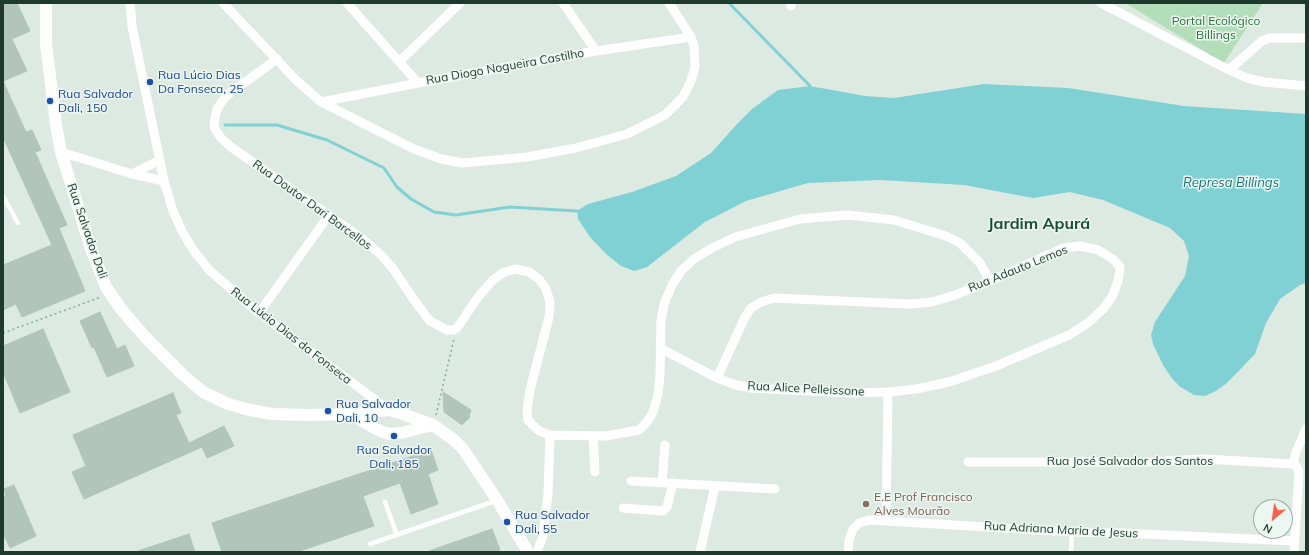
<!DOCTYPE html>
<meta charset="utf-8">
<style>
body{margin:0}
#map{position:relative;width:1309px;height:555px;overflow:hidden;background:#ddeae2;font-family:Mulish,sans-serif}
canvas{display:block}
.frame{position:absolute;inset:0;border:4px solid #1e3a2f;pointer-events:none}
.north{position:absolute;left:1253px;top:499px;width:40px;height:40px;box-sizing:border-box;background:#edf7f1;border:1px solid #9aaba3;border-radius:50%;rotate:209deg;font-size:11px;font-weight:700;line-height:16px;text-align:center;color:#1e3a2f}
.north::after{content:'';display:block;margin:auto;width:14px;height:18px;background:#fb5f4a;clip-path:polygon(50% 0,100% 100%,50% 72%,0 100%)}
</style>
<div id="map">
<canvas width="1309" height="555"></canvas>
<div class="frame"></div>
<div class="north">N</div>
</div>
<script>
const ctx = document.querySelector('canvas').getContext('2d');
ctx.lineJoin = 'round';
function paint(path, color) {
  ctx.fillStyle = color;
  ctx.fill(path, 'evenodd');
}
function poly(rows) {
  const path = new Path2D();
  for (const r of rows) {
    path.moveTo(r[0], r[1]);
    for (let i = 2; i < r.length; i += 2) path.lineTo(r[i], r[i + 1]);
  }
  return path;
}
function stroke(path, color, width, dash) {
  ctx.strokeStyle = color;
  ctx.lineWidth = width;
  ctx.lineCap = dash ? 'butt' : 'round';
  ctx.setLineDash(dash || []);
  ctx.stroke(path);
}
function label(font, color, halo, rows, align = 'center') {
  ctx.font = font + ' Mulish,sans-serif';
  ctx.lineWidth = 3;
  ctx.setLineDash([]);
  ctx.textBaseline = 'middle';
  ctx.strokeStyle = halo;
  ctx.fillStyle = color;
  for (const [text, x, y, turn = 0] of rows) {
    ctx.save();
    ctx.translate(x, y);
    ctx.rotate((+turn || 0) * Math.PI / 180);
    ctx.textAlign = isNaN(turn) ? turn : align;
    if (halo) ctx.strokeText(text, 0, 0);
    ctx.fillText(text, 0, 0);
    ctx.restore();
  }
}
paint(poly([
 [1125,3,1263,3,1224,63]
]), '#b4ddba');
paint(poly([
 [984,84,1068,88,1184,106,1306,114,1306,283,1300,285,1280,299,1266,323,1255,354,1227,383,1216,391,1205,396,1194,395,1179,386,1171,377,1163,365,1153,344,1151,335,1155,322,1185,276,1189,256,1184,241,1170,228,1103,200,1070,192,1033,198,964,185,880,180,808,183,746,201,705,222,647,267,634,271,621,266,606,254,590,237,578,219,577,211,588,204,632,192,676,176,711,153,737,124,752,109,778,90,810,86,865,96,894,98]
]), '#80d1d4');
stroke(poly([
 [729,3,810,86],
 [225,125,277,125,327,140,384,168,397,187,411,199,434,212,456,215,510,207,577,211]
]), '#80d1d4', 3);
const building = poly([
 [3,3,17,3,30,31,12,39,27,71,3,81,26,132,32,130,41,150,35,152,67,225,59,228,85,291,22,317,16,304,3,310,3,265,52,245,3,137,3,3],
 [100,312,117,349,125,345,134,366,107,377,94,347,92,348,80,321,100,312],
 [43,329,70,392,20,413,3,372,3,346,43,329],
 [443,392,471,410,469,416,470,417,462,425,444,412,443,392],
 [173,393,181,413,176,415,189,443,224,426,234,446,207,458,202,447,84,499,72,472,86,466,73,435,173,393],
 [431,450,438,470,428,474,438,504,411,514,400,483,363,496,374,526,297,552,222,552,212,523,431,450],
 [14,485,36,536,10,548,3,533,3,497,6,496,4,489,14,485],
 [492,529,500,550,494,552,429,552,429,551,492,529],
 [189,534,195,552,138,552,138,551,189,534]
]);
paint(building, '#b2c5bb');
stroke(building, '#afc4b9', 1);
stroke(poly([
 [3,333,101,297],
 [436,415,454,339]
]), '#7bb099', 1.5, [2, 3]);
stroke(poly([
 [3,196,18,223],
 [385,502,397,535],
 [370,544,495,501],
 [1071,552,1072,532]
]), '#fff', 4.5);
stroke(poly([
 [130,3,132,26,164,181,173,211,183,233,194,251,210,271,259,313,389,410],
 [223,3,296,80,321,102,414,149,441,159,463,163,527,157,576,148,627,134,665,115,683,97,691,81,695,67,694,46,691,37,669,3],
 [347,3,418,83],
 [563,3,596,51],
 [1101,3,1229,70,1262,41,1269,38,1306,38],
 [791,6,792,3],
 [277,59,226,96,221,103,217,109,214,123,215,129,221,138,231,147,364,240,381,255,394,270,414,300,430,321,447,330,453,330,457,328,478,297,493,280,504,272,516,269,529,272,539,279,546,289,550,302,549,317,530,390,527,410,528,420,539,431,550,435,606,436,639,430,647,422,653,412,658,395,660,375,661,321,664,304,672,285,681,271,694,259,712,248,735,237,800,219,848,215,894,220,946,236,960,243,980,263,990,281],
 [400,61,460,3],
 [1229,70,1247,78,1264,82,1306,86],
 [321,102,418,83,596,51,691,37],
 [61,152,132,174,164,181],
 [132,174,160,160],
 [259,313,329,215],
 [660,348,717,378,736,385,751,388,849,393,888,392],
 [717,378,745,317,751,308,761,302,774,298,910,304,932,302,955,295,990,281,1063,248,1080,246,1098,250,1113,259,1120,267,1118,281,1112,297,1103,309,1088,323,1069,335,996,366,949,382,916,389,888,392,886,521],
 [593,436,595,472],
 [968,462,1145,462,1204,459,1293,464],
 [1293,464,1297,467,1299,472,1294,552],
 [1293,464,1296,452,1306,429],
 [631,481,775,489],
 [662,482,665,445],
 [623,508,663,511,667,507,673,483],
 [537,552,543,536,548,494,550,435],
 [700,552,715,486],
 [848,552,849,540,853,529,859,523,869,520,1072,532,1123,533,1294,541]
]), '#fff', 9);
stroke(poly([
 [46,3,46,44,56,125,61,152,91,249,106,287,121,309,146,338,182,374,203,392,228,404,250,410,272,414,309,415,351,414,389,410,403,414,433,425,454,440,463,449,497,500,528,552],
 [351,414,376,429,388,434,401,433,433,425]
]), '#fff', 12);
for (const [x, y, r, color] of [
 [150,82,4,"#1a4fb4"],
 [50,101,4,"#1a4fb4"],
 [328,411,4,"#1a4fb4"],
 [394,436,4,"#1a4fb4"],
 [866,504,4,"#8d6e63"],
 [507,522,4,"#1a4fb4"]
]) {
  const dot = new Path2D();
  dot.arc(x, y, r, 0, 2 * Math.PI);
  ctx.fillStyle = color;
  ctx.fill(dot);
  stroke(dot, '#edf7f1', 1.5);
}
label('12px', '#26733a', '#edf7f1', [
 ["Portal Ecológico",1216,21],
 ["Billings",1216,35]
]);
label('12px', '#1e3a2f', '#edf7f1', [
 ["Rua Diogo Nogueira Castilho",505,67,-10],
 ["Rua Doutor Dari Barcellos",312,205,36],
 ["Rua Salvador Dali",87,231,71],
 ["Rua Adauto Lemos",1018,269,-22],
 ["Rua Lúcio Dias da Fonseca",291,336,38],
 ["Rua Alice Pelleissone",806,389,3],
 ["Rua José Salvador dos Santos",1130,461],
 ["Rua Adriana Maria de Jesus",1061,530,3]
]);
label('12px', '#164399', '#edf7f1', [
 ["Rua Lúcio Dias",158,75],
 ["Da Fonseca, 25",158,89],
 ["Rua Salvador",58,94],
 ["Dali, 150",58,108],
 ["Rua Salvador",336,404],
 ["Dali, 10",336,418],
 ["Rua Salvador",394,450,"center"],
 ["Dali, 185",394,464,"center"],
 ["Rua Salvador",515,515],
 ["Dali, 55",515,529]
], 'left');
label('12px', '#785e54', '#edf7f1', [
 ["E.E Prof Francisco",874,497],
 ["Alves Mourão",874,511]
], 'left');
label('italic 13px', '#157579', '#edf7f1', [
 ["Represa Billings",1231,183]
]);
label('bold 16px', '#194d3a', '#edf7f1', [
 ["Jardim Apurá",1039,224]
]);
</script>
